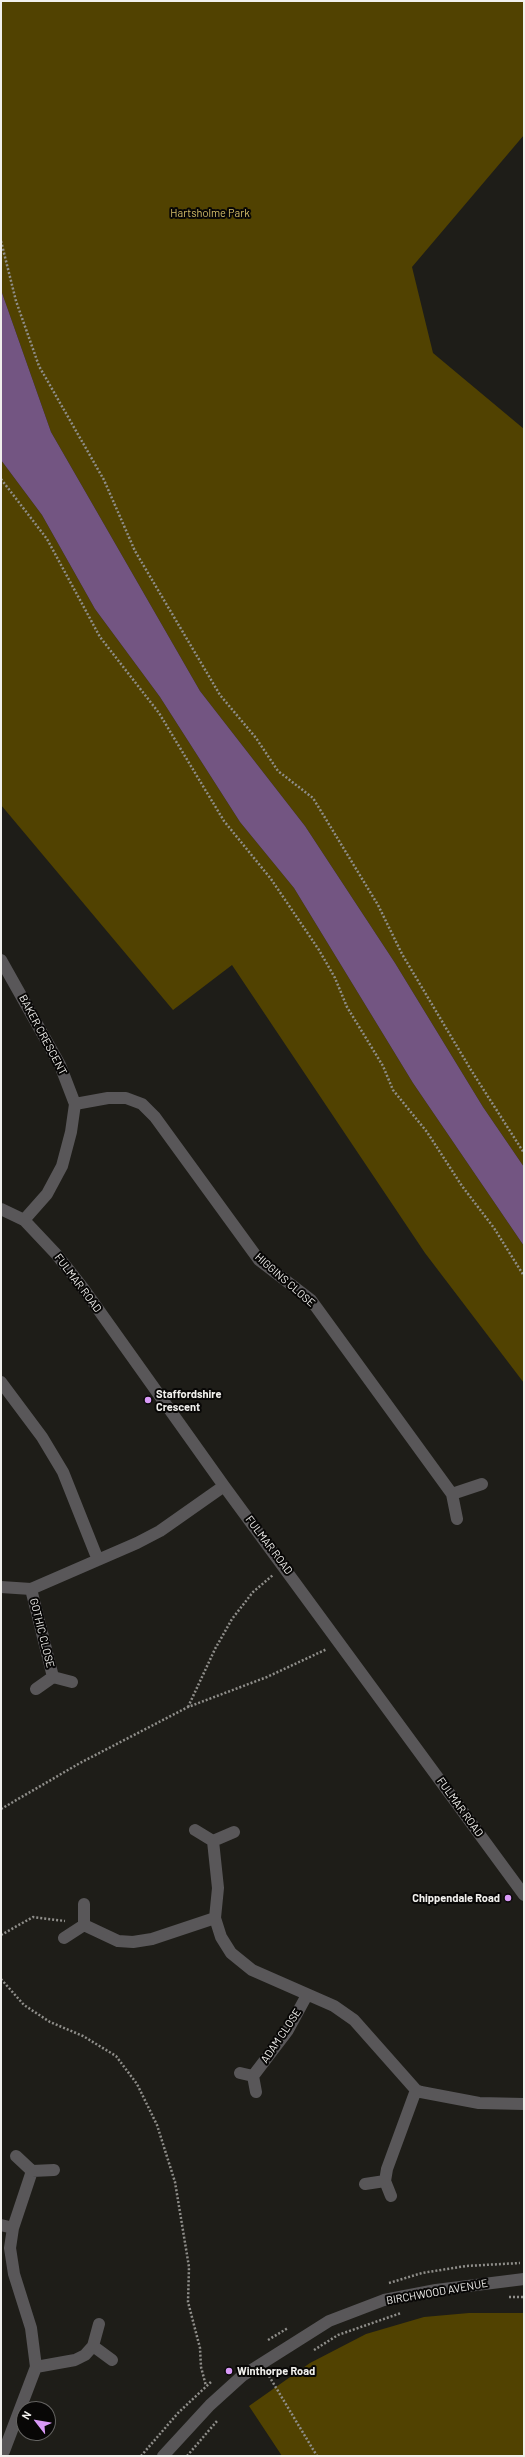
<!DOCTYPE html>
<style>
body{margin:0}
#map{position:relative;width:525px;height:2457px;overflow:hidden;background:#1e1d18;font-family:Barlow,sans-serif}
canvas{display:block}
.frame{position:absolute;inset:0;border:2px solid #f1f0ed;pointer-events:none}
.north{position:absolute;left:16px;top:2401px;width:40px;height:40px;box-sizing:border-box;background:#080706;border:1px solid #656462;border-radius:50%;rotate:301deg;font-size:11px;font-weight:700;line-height:16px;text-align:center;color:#f1f0ed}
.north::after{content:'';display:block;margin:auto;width:14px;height:18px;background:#d99af7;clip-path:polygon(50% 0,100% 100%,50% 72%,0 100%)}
</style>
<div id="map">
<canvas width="525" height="2457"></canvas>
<div class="frame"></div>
<div class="north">N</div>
</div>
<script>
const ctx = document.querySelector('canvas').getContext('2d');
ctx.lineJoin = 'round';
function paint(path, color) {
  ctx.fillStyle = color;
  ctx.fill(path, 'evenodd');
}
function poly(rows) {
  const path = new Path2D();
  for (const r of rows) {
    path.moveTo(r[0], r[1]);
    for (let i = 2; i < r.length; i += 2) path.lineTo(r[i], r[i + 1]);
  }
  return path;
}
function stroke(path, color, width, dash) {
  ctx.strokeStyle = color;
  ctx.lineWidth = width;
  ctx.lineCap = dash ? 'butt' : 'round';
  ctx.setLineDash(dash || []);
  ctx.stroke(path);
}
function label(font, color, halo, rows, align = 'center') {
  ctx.font = font + ' Barlow,sans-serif';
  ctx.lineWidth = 4;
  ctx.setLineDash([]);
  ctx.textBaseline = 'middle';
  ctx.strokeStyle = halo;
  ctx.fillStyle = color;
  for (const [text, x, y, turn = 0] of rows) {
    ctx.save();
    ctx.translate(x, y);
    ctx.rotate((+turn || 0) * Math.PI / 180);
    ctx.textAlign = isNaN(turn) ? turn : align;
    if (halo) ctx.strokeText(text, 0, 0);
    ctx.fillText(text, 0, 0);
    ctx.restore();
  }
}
paint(poly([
 [1,1,524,1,524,135,412,267,433,353,524,429,524,1167,483,1107,395,963,305,826,200,691,51,432,1,290],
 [1,460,42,515,95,609,160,697,240,822,294,888,413,1083,524,1246,524,1383,425,1253,232,965,173,1010,1,805],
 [469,2313,524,2313,524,2456,282,2456,249,2406,310,2363,366,2334,424,2317]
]), '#514201');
paint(poly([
 [1,290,51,432,200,691,305,826,395,963,483,1107,524,1167,524,1246,413,1083,294,888,240,822,160,697,95,609,42,515,1,460]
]), '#735582');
stroke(poly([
 [1,241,16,301,39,366,104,480,135,551,220,695,256,738,278,771,313,798,378,905,402,954,471,1070,524,1153],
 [1,479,47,539,100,637,159,713,224,821,271,879,319,950,335,978,347,1007,383,1066,393,1090,427,1132,462,1186,494,1228,524,1276],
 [188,1707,215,1649,232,1619,253,1592,273,1575],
 [1,1809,80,1763,188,1707,267,1677,327,1649],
 [1,1935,33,1917,65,1921],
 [1,1979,24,2005,50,2022,83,2036,116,2056,137,2084,157,2125,175,2182,189,2267,188,2302,200,2348,201,2367,206,2386],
 [389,2283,422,2273,466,2266,520,2263],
 [509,2297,524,2297],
 [268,2340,288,2328],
 [314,2350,338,2335,401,2313],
 [269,2376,317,2456],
 [141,2456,178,2413,212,2381],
 [187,2456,217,2421]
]), '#8f8e8a', 2.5, [2, 2]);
stroke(poly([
 [1,960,60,1065,75,1104,71,1132,62,1166,47,1194,24,1220],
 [75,1104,108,1098,126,1098,142,1104,155,1117,259,1260,311,1300,452,1494,457,1519],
 [1,1209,24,1220,57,1255,83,1288,224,1486,524,1895],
 [1,1382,42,1437,63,1472,98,1560],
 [452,1494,482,1484],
 [1,1587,31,1589,137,1543,160,1531,224,1486],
 [31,1589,53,1677],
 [36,1689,53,1677,72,1682],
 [195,1830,213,1841,234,1832],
 [213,1841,218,1888,215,1918,221,1937,231,1953,252,1970,334,2006,354,2020,416,2090,421,2092,479,2103,524,2104],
 [84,1925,118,1941,133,1942,152,1939,215,1918],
 [64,1938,84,1925,84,1904],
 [240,2073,253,2076,256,2092],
 [253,2076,288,2030,307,1995],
 [16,2156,32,2171,54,2170],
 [365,2184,385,2181],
 [391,2196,385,2181,387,2169,416,2090],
 [1,2225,13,2228],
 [93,2346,112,2360],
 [36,2367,75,2360,85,2355,93,2346,99,2324],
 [4,2451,36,2367,31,2328,14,2274,10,2248,13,2228,32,2171],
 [163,2456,210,2405,242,2376,329,2321,384,2300,436,2290,524,2279]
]), '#595759', 12);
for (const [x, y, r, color] of [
 [148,1400,4,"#d99af7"],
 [508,1898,4,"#d99af7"],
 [229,2371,4,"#d99af7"]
]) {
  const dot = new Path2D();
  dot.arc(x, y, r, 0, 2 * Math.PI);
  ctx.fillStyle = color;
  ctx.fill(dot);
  stroke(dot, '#080706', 1.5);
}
label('11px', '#d5be69', '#080706', [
 ["Hartsholme Park",210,213]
]);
label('11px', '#f1f0ed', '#080706', [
 ["BAKER CRESCENT",43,1035,62],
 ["HIGGINS CLOSE",285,1280,41],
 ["FULMAR ROAD",78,1283,53],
 ["FULMAR ROAD",269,1545,53],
 ["GOTHIC CLOSE",42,1633,76],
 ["FULMAR ROAD",460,1807,54],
 ["ADAM CLOSE",281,2036,-56],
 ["BIRCHWOOD AVENUE",437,2292,-10]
]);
label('bold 11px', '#f1f0ed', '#080706', [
 ["Staffordshire",156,1394],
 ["Crescent",156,1407],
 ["Chippendale Road",500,1898,"right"],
 ["Winthorpe Road",237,2371]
], 'left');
</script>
